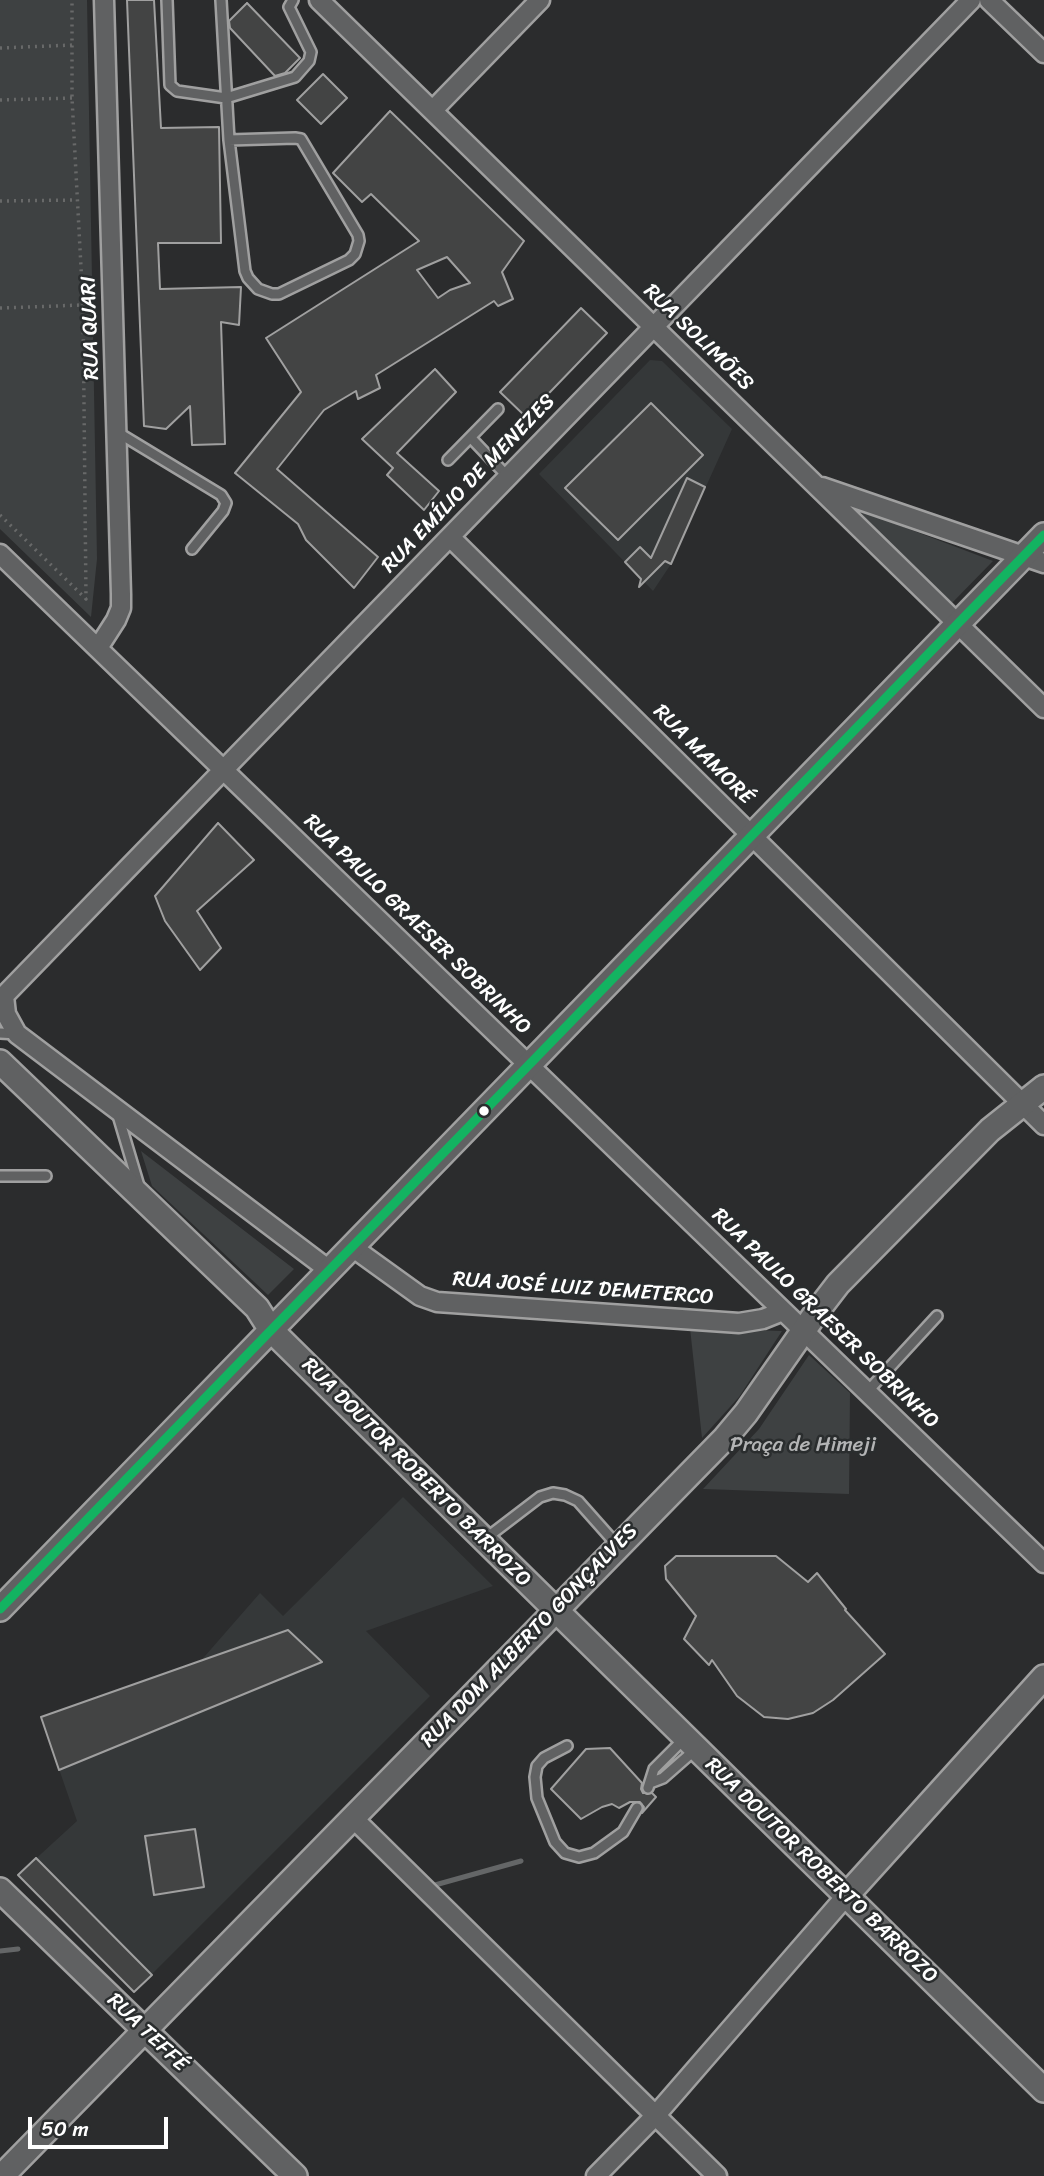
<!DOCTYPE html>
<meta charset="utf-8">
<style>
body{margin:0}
#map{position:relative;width:1044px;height:2176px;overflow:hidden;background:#2b2c2d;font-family:Sriracha,sans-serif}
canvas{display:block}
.scale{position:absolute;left:28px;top:2117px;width:140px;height:32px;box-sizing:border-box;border:4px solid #fff;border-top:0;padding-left:9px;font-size:21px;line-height:24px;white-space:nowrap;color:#fff;-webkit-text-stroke:5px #2a2d2e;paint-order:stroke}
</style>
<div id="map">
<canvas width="1044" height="2176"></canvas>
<div class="scale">50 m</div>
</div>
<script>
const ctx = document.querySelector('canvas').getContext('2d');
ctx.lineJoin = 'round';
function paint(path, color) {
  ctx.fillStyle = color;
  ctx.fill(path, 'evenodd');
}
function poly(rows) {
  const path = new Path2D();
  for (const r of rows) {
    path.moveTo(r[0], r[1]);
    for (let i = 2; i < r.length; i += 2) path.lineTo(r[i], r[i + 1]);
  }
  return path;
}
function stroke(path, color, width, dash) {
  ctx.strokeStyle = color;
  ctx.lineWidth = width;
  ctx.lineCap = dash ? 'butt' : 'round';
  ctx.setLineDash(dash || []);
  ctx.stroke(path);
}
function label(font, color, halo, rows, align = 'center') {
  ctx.font = font + ' Sriracha,sans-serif';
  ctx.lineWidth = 5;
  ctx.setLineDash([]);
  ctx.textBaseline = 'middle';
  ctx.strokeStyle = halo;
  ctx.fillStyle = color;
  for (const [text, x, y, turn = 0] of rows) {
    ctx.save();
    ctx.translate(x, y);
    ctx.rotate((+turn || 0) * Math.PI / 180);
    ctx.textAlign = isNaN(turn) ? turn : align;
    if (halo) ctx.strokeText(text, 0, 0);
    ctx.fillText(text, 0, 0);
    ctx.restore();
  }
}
paint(poly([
 [650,360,662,361,732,429,671,564,653,591,539,474],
 [403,1497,493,1586,366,1631,430,1696,134,1992,18,1875,77,1821,41,1717,198,1664,260,1593,283,1616]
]), '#353839');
paint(poly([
 [0,0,87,0,97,559,91,617,0,529],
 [851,507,993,561,951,604],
 [141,1151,294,1269,268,1295,152,1186],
 [690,1328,782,1331,739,1397,702,1438],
 [809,1355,850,1393,849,1494,703,1489,759,1429]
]), '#3e4142');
stroke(poly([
 [435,1885,521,1861],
 [0,1951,18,1949]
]), '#646667', 5);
const building = poly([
 [127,0,154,0,161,128,219,127,221,243,158,243,160,289,241,287,239,325,221,322,225,444,192,445,190,406,166,429,144,426,127,0],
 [247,3,300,58,285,73,275,76,230,28,229,21,247,3],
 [323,74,347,98,321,124,297,100,323,74],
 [390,111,524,241,502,272,513,299,498,306,494,301,376,375,380,388,358,399,356,391,324,410,277,469,378,557,354,588,306,540,298,524,235,473,301,392,266,338,419,241,371,194,362,202,333,173,390,111],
 [447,257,470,283,450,290,438,298,417,270,447,257],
 [581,308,607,333,526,417,500,392,581,308],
 [435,369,456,392,397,453,439,491,424,510,387,475,393,468,362,439,435,369],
 [651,403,703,455,618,540,565,488,651,403],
 [687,478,705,487,671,564,665,561,639,587,641,579,625,562,640,547,651,558,687,478],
 [218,823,254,860,197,911,221,948,200,970,165,921,155,896,218,823],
 [676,1556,776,1556,808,1582,817,1573,846,1609,845,1610,885,1654,833,1700,813,1713,788,1719,764,1717,737,1696,712,1660,709,1665,684,1639,696,1616,666,1579,665,1566,676,1556],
 [288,1630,322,1662,59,1770,41,1717,288,1630],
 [610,1748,642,1783,641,1789,643,1793,652,1793,656,1797,642,1813,644,1807,640,1802,630,1802,619,1808,612,1804,602,1807,581,1819,551,1789,586,1749,610,1748],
 [195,1829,204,1887,154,1895,145,1836,195,1829],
 [36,1858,152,1975,134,1992,18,1875,36,1858]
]);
paint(building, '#434444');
stroke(building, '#a0a0a0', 2);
const lane = poly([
 [167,0,170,85,177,91,226,98,295,77,309,61,311,52,289,7,293,0],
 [221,0,229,140,245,271,248,278,258,289,272,294,279,294,349,260,355,254,359,241,358,235,301,139,295,138,229,140],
 [117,432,221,495,226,503,223,511,192,549],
 [471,438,508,477],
 [448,460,498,409],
 [0,1033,17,1034],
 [117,1112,139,1186],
 [0,1176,46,1176],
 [867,1392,937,1316],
 [485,1539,540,1497,553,1493,565,1495,578,1501,617,1545],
 [567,1746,544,1758,537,1766,535,1777,537,1798,555,1842,565,1853,579,1857,594,1853,623,1832,637,1808],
 [650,1783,663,1778,696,1749],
 [648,1788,654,1769,684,1739]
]);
const street = poly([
 [319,0,1044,708],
 [989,0,1044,53],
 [433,110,540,0],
 [822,487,1044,563],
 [450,537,1044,1125],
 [0,554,1044,1563],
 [98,648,116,620,121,608,121,594,104,0],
 [4,996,6,1014,17,1034,329,1270],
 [0,1000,971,0],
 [352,1247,420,1296,437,1302,739,1323,763,1319,783,1311],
 [353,1818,717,2176],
 [596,2176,655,2116,846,1896]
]);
const secondary = poly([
 [0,1062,257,1308,271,1330,1044,2090],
 [0,1609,1044,535],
 [0,1890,295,2176],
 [846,1896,1044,1677],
 [2,2176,725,1438,746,1413,818,1310,838,1284,990,1130,1044,1087]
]);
stroke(lane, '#a0a0a0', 14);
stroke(street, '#a0a0a0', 23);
stroke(secondary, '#a0a0a0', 28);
stroke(poly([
 [0,48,73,45],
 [0,100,72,98],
 [0,201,77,200],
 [0,308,82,305],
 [0,515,86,599,83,305,72,98,72,0]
]), '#686969', 3.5, [2, 5]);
stroke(lane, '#606162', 9);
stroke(street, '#606162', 18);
stroke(secondary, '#606162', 23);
stroke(poly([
 [0,1609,1044,535]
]), '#13b361', 9);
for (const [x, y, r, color] of [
 [484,1111,6,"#fff"]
]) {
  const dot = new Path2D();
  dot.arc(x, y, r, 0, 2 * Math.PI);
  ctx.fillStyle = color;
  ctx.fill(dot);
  stroke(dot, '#2a2d2e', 2.5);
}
label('21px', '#fff', '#2a2d2e', [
 ["RUA QUARI",91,328,-92],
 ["RUA SOLIMÕES",698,338,44],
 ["RUA EMÍLIO DE MENEZES",469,484,-46],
 ["RUA MAMORÉ",703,755,45],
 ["RUA PAULO GRAESER SOBRINHO",417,925,44],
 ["RUA JOSÉ LUIZ DEMETERCO",583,1289,4],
 ["RUA PAULO GRAESER SOBRINHO",825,1319,44],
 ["RUA DOUTOR ROBERTO BARROZO",416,1473,45],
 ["RUA DOM ALBERTO GONÇALVES",530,1636,-46],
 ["RUA DOUTOR ROBERTO BARROZO",821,1871,44],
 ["RUA TEFFÉ",147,2033,44]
]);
label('21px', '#b3b4b5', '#2a2d2e', [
 ["Praça de Himeji",803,1446]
]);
</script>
